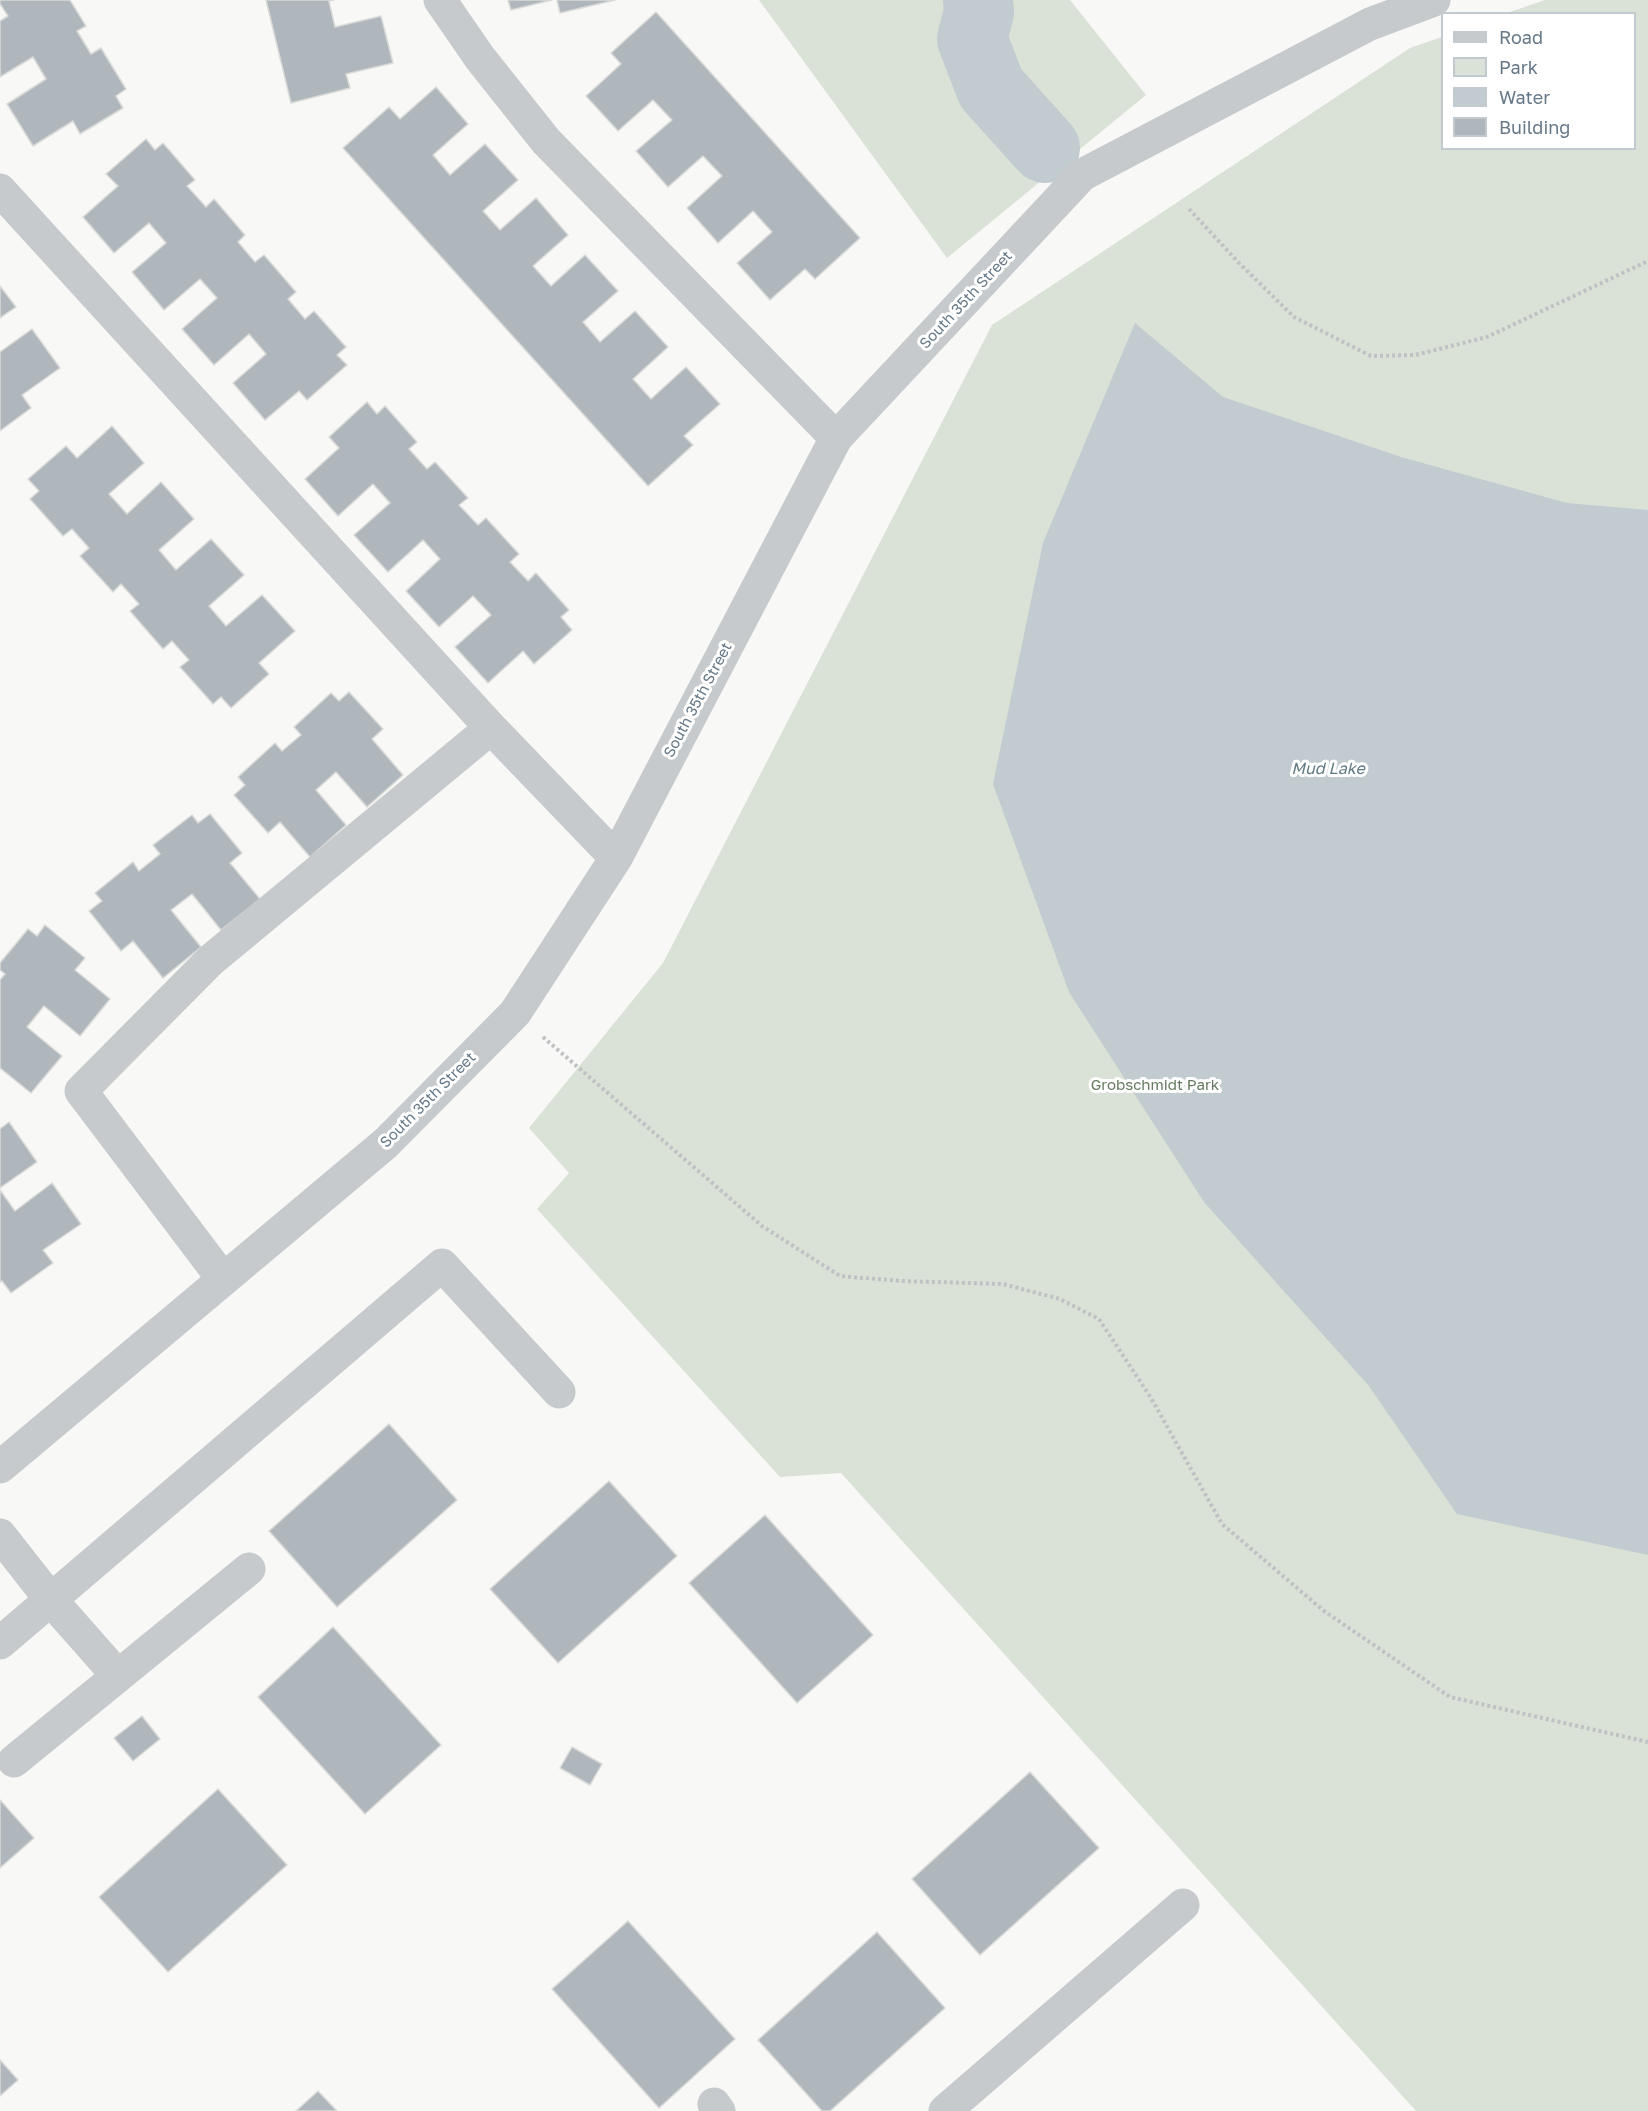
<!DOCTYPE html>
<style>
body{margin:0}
#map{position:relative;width:1648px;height:2111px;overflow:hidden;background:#f8f8f6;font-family:"Golos Text",sans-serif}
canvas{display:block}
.legend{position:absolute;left:1441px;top:12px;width:195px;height:138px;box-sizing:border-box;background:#fff;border:2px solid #c2c9cf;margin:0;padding:8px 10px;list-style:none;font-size:18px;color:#667888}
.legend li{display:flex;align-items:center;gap:12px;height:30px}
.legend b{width:30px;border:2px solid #c2c9cf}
</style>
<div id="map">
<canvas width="1648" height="2111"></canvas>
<ul class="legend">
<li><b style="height:8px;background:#c6cacd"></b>Road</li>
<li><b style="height:16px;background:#dae1d7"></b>Park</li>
<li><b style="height:16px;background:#c1cbd0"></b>Water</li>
<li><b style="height:16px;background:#afb7bd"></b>Building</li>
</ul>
</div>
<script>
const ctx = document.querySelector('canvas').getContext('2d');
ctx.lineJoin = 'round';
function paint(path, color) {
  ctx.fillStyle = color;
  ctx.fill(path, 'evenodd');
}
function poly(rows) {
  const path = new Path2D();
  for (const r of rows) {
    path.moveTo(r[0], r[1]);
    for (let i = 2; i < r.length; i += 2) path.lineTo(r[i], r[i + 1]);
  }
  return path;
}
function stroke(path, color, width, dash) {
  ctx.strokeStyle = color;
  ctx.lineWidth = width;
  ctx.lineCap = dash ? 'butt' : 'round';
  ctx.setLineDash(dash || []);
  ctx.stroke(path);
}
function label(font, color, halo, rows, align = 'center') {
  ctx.font = font + ' "Golos Text",sans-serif';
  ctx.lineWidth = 6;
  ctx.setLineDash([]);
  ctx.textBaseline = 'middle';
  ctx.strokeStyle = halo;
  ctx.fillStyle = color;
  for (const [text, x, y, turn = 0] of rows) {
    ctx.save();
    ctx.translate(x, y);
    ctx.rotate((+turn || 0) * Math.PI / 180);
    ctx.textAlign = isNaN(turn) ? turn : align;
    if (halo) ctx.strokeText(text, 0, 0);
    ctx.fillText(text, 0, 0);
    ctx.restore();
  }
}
paint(poly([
 [759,0,1070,0,1146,95,947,258],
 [1545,0,1648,0,1648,2111,1416,2111,841,1473,780,1477,537,1209,569,1173,529,1128,663,963,992,325,1410,48,1442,37,1442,148,1634,148,1634,14,1507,13]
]), '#dae1d7');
paint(poly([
 [1135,323,1223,397,1401,457,1567,503,1648,510,1648,1555,1457,1514,1369,1386,1204,1202,1069,992,993,784,1043,543]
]), '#c1cbd0');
stroke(poly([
 [978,0,979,12,972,39,991,88,1045,148]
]), '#c1cbd0', 70);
const building = poly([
 [0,0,70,0,86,26,77,31,91,54,101,48,126,89,116,96,123,108,80,134,73,121,33,146,7,104,46,79,33,57,0,77,0,21,8,16,0,4,0,0],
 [266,0,334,0,329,1,335,27,381,16,393,63,346,74,350,88,291,103,266,0],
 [508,0,552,0,511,10,508,0],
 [557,0,615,0,560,13,557,0],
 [656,12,860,238,815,279,805,269,770,300,737,263,772,232,753,211,718,243,687,208,722,176,703,156,668,187,636,151,672,120,653,100,618,131,586,96,621,64,611,53,656,12],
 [436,87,468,124,433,155,450,175,485,144,518,180,483,211,500,230,536,198,568,235,533,266,551,286,585,255,618,291,583,322,600,342,635,311,668,347,633,379,651,399,686,367,720,404,684,436,693,445,648,486,343,148,389,107,400,119,436,87],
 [146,139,155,150,163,143,195,180,187,186,206,207,214,199,245,235,238,242,255,262,264,255,296,292,288,299,305,319,314,311,346,347,337,355,347,365,307,400,299,391,265,420,233,383,266,354,249,334,214,365,182,329,217,298,200,279,164,310,132,272,166,243,149,223,114,253,83,217,118,186,106,174,146,139],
 [0,286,16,307,0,318,0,286],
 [32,329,60,368,22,395,31,408,0,431,0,352,32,329],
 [367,402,377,414,385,406,417,442,409,449,427,469,435,462,468,498,459,505,478,525,486,518,519,554,510,562,528,581,536,573,569,610,561,617,572,630,534,664,523,651,488,683,455,647,491,615,473,596,439,627,406,591,440,559,423,540,388,572,354,535,390,503,373,484,338,516,305,479,339,448,329,437,367,402],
 [112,426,144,463,109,494,127,514,161,482,194,519,159,550,176,570,211,539,244,575,209,606,226,626,262,595,295,631,259,663,269,674,231,708,221,697,213,704,180,667,189,660,172,641,163,649,130,611,139,604,121,584,113,592,80,556,89,548,72,529,63,536,30,499,39,491,28,479,66,446,77,458,112,426],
 [349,692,383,729,372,739,403,775,367,807,336,772,316,790,346,825,310,857,280,822,268,833,234,795,245,785,238,777,275,743,282,751,301,735,294,727,331,693,339,701,349,692],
 [210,814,242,853,230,863,260,899,221,930,192,894,171,910,201,947,163,978,133,941,121,951,89,911,102,901,95,893,133,862,139,871,160,854,153,845,192,815,198,823,210,814],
 [45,925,85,958,75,970,110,999,80,1036,44,1006,27,1027,62,1056,31,1093,0,1068,0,980,5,974,0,970,0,963,28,929,37,936,45,925],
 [9,1122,37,1162,0,1188,0,1129,9,1122],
 [52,1183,81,1224,43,1250,53,1263,11,1293,2,1281,0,1282,0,1190,15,1211,52,1183],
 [389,1424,457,1500,337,1607,269,1531,389,1424],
 [609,1481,677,1556,558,1663,490,1589,609,1481],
 [765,1515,873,1635,797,1703,689,1583,765,1515],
 [333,1627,441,1745,365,1814,258,1697,333,1627],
 [142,1716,160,1739,133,1761,114,1738,142,1716],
 [572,1747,602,1764,590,1785,560,1768,572,1747],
 [1030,1772,1099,1848,980,1955,912,1879,1030,1772],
 [218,1789,287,1865,168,1972,99,1897,218,1789],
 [0,1800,34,1838,0,1868,0,1800],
 [628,1921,735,2039,659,2108,552,1989,628,1921],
 [877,1932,945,2008,830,2111,822,2111,758,2040,877,1932],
 [0,2060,18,2080,0,2096,0,2060],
 [318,2091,337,2111,296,2111,318,2091]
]);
paint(building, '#afb7bd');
stroke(building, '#dadad8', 1.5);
stroke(poly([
 [1189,209,1238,262,1294,317,1371,356,1415,355,1487,337,1648,261],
 [543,1037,762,1226,840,1276,901,1281,1003,1284,1060,1299,1099,1319,1151,1398,1222,1524,1324,1611,1450,1697,1648,1742]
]), '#bfc2c4', 4, [3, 3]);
stroke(poly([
 [440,0,480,58,546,141,836,438],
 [0,190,491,728,616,858],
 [223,1279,81,1091,211,960,491,728],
 [0,1467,386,1143,515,1013,616,858,836,438,1082,175,1370,24,1434,0],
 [0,1535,51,1600,118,1676],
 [0,1643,442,1265,559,1392],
 [14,1761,249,1569],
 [714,2104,719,2111],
 [945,2111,1183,1905]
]), '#c6cacd', 33);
label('15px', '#667888', '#fff', [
 ["South 35th Street",966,300,-47],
 ["South 35th Street",698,700,-62],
 ["South 35th Street",428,1100,-45]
]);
label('15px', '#667a61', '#fff', [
 ["Grobschmidt Park",1155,1085]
]);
label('italic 16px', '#627a83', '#fff', [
 ["Mud Lake",1328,769]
]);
</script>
